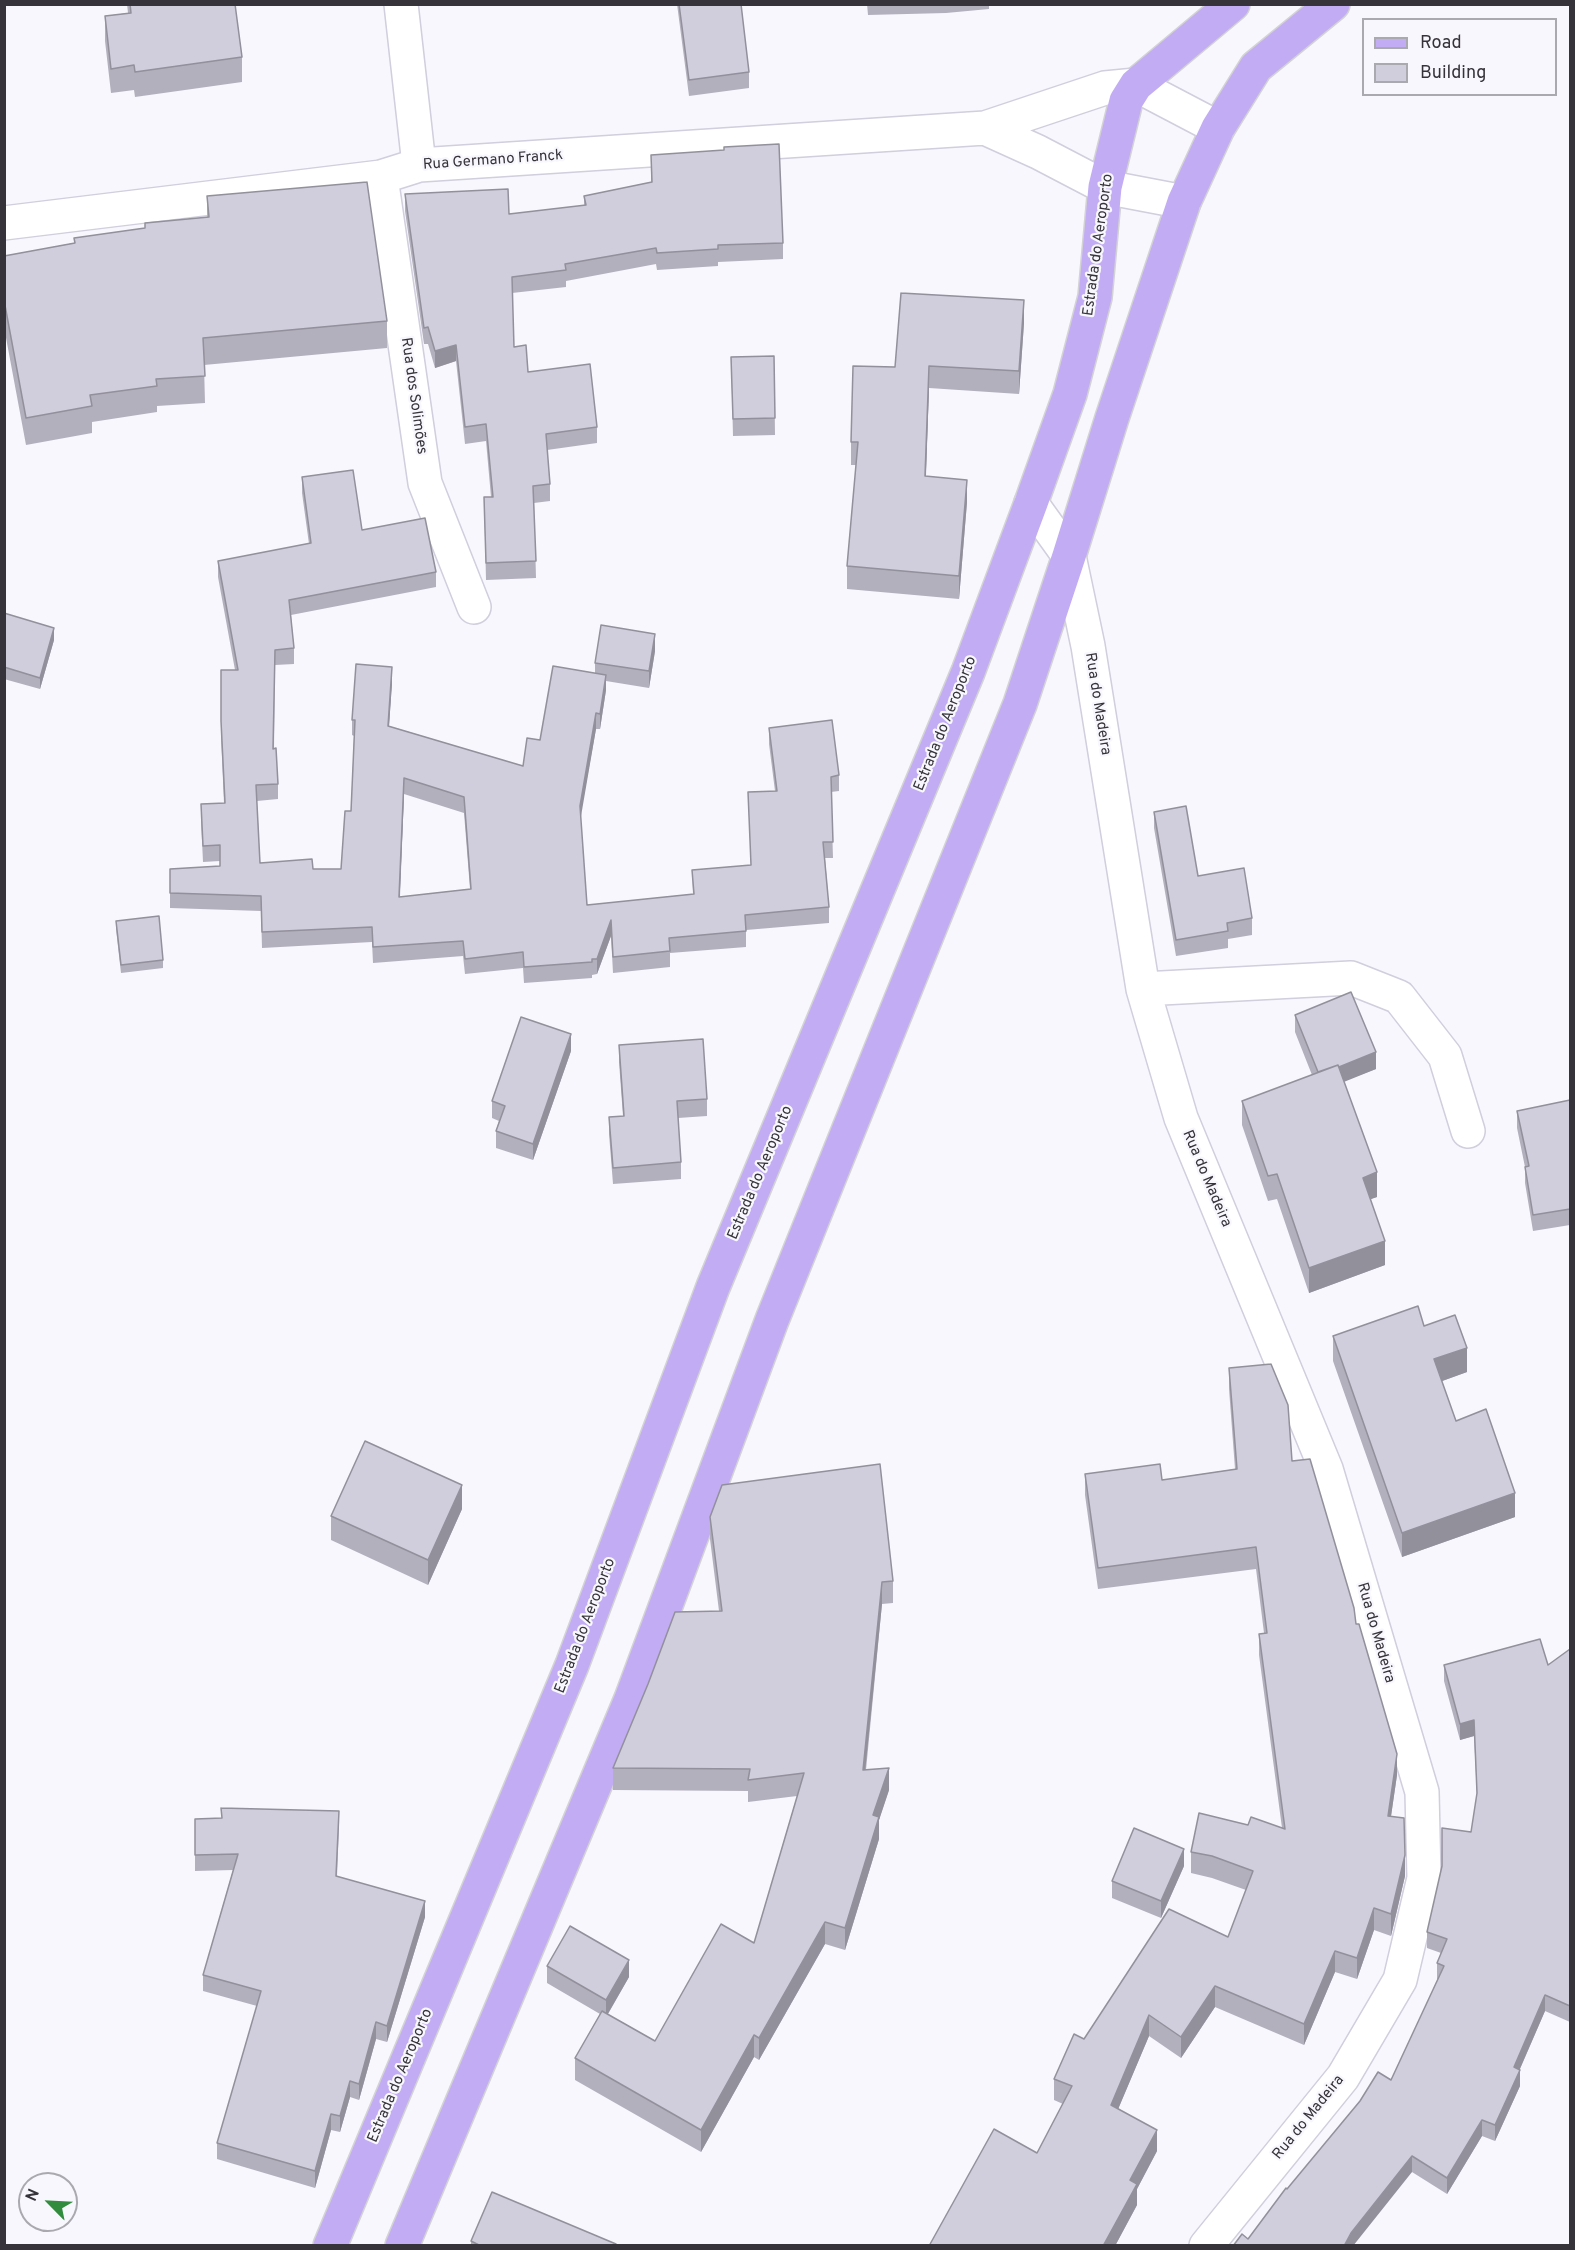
<!DOCTYPE html>
<meta charset="utf-8">
<style>
body{margin:0}
#map{position:relative;width:1575px;height:2250px;overflow:hidden;background:#f8f7fd;font-family:Overpass,sans-serif}
canvas{display:block}
.frame{position:absolute;inset:0;border:6px solid #36343a;pointer-events:none}
.legend{position:absolute;left:1362px;top:18px;width:195px;height:78px;box-sizing:border-box;background:#f8f7fd;border:2px solid #aaa9af;margin:0;padding:8px 10px;list-style:none;font-size:18px;color:#36343a}
.legend li{display:flex;align-items:center;gap:12px;height:30px}
.legend b{width:30px;border:2px solid #aaa9af}
.north{position:absolute;left:18px;top:2172px;width:60px;height:60px;box-sizing:border-box;background:#f8f7fd;border:2px solid #aaa9af;border-radius:50%;rotate:294deg;font-size:16px;font-weight:700;line-height:24px;text-align:center;color:#36343a}
.north::after{content:'';display:block;margin:auto;width:21px;height:27px;background:#318c3d;clip-path:polygon(50% 0,100% 100%,50% 72%,0 100%)}
</style>
<div id="map">
<canvas width="1575" height="2250"></canvas>
<div class="frame"></div>
<ul class="legend">
<li><b style="height:8px;background:#c2acf3"></b>Road</li>
<li><b style="height:16px;background:#d0cddc"></b>Building</li>
</ul>
<div class="north">N</div>
</div>
<script>
const ctx = document.querySelector('canvas').getContext('2d');
ctx.lineJoin = 'round';
function poly(rows) {
  const path = new Path2D();
  for (const r of rows) {
    path.moveTo(r[0], r[1]);
    for (let i = 2; i < r.length; i += 2) path.lineTo(r[i], r[i + 1]);
  }
  return path;
}
function stroke(path, color, width, dash) {
  ctx.strokeStyle = color;
  ctx.lineWidth = width;
  ctx.lineCap = dash ? 'butt' : 'round';
  ctx.setLineDash(dash || []);
  ctx.stroke(path);
}
function paint(path, color) {
  ctx.fillStyle = color;
  ctx.fill(path, 'evenodd');
}
function label(font, color, halo, rows, align = 'center') {
  ctx.font = font + ' Overpass,sans-serif';
  ctx.lineWidth = 4.5;
  ctx.setLineDash([]);
  ctx.textBaseline = 'middle';
  ctx.strokeStyle = halo;
  ctx.fillStyle = color;
  for (const [text, x, y, turn = 0] of rows) {
    ctx.save();
    ctx.translate(x, y);
    ctx.rotate((+turn || 0) * Math.PI / 180);
    ctx.textAlign = isNaN(turn) ? turn : align;
    if (halo) ctx.strokeText(text, 0, 0);
    ctx.fillText(text, 0, 0);
    ctx.restore();
  }
}
const minor = poly([
 [401,4,419,165],
 [985,128,1038,152,1105,187,1184,202],
 [381,177,425,483,474,607],
 [4,223,381,177,419,165,985,128,1105,88,1136,85,1218,128],
 [1031,503,1069,556,1088,646,1143,989,1181,1118,1326,1469,1422,1792,1424,1878,1400,1980,1343,2077,1206,2246],
 [1143,989,1351,978,1399,997,1445,1056,1468,1131]
]);
const major = poly([
 [330,2246,572,1665,713,1287,968,672,1031,503,1070,394,1095,297,1105,187,1126,101,1136,85,1233,4],
 [402,2246,631,1699,772,1320,1020,704,1069,556,1112,418,1184,202,1218,128,1256,67,1333,4]
]);
stroke(minor, '#d1cedd', 36);
stroke(major, '#d3d2d4', 36);
stroke(minor, '#fff', 33);
stroke(major, '#c2acf3', 33);
paint(poly([
 [127,4,235,4,242,57,242,82,135,97,134,90,111,93,105,41,105,16,128,13],
 [677,4,741,4,749,72,749,88,689,96],
 [867,4,989,4,989,9,946,13,868,15],
 [651,155,783,243,783,259,718,262,718,266,657,270,656,264,566,281,566,287,512,293,514,347,528,372,597,427,597,443,547,450,550,484,550,501,534,503,536,578,486,580,484,497,491,497,486,441,465,444,456,361,435,368,428,344,424,344,405,211,405,194,509,214,584,206,584,196,651,182],
 [207,196,387,321,387,348,204,365,205,403,157,406,157,412,92,422,92,433,26,445,4,327,4,256,74,243,74,238,145,229,207,217],
 [1024,323,1019,394,929,388,926,476,967,502,959,599,847,589,847,566,856,465,851,465,851,442,895,367],
 [774,356,775,435,733,436,731,357],
 [302,477,362,530,436,572,436,587,291,615,294,648,294,664,275,665,274,749,278,784,278,799,257,801,260,863,313,869,341,869,351,811,354,736,352,735,352,720,392,683,389,726,523,766,540,740,595,673,595,663,655,651,649,688,606,681,606,690,600,729,596,729,580,817,587,905,693,894,692,870,751,865,748,792,775,791,769,744,769,728,839,775,839,791,831,792,833,858,825,858,829,907,829,923,746,930,746,947,670,953,670,967,613,973,611,936,597,974,592,975,592,978,524,983,523,968,465,974,463,956,373,963,372,942,262,948,261,911,170,908,170,869,220,866,220,861,203,862,201,820,201,804,224,803,221,736,221,670,235,670,218,577,218,561,309,544,302,493],
 [404,794,464,813,470,889,400,897],
 [4,613,54,640,40,689,4,679],
 [1154,812,1198,876,1252,918,1252,935,1228,939,1228,948,1176,956,1154,828],
 [116,921,163,960,163,968,121,973,116,929],
 [1295,1015,1376,1069,1344,1081,1377,1197,1370,1199,1385,1265,1309,1293,1277,1199,1268,1201,1242,1125,1242,1101,1312,1075,1295,1032],
 [619,1045,707,1099,707,1116,678,1118,681,1162,681,1179,613,1184,609,1134,609,1117,623,1116,619,1062],
 [571,1051,533,1160,496,1148,496,1131,499,1121,492,1118,492,1101],
 [1570,1100,1570,1225,1533,1231,1525,1183,1525,1167,1517,1128,1517,1111],
 [1424,1326,1467,1372,1442,1381,1456,1421,1515,1517,1402,1557,1333,1361,1333,1336],
 [1229,1368,1292,1461,1356,1624,1397,1775,1391,1816,1405,1876,1391,1936,1374,1930,1357,1979,1335,1972,1304,2045,1215,2007,1181,2058,1149,2036,1118,2109,1157,2151,1137,2189,1137,2205,1115,2246,929,2246,1037,2153,1063,2104,1054,2100,1054,2079,1084,2039,1228,1937,1246,1890,1212,1878,1191,1873,1191,1852,1248,1825,1282,1828,1259,1655,1259,1634,1264,1633,1256,1569,1098,1589,1085,1495,1085,1474,1162,1480,1235,1469,1229,1389],
 [462,1509,428,1585,331,1540,331,1516],
 [710,1517,893,1581,893,1603,882,1604,866,1770,889,1790,879,1820,879,1839,845,1950,825,1944,759,2060,754,2057,701,2152,575,2080,575,2058,600,2014,547,1983,547,1966,629,1977,608,2014,655,2041,754,1943,797,1796,748,1802,748,1791,613,1790,613,1768,719,1611,710,1539],
 [1570,1649,1570,2022,1545,2011,1520,2069,1520,2086,1495,2141,1482,2136,1447,2194,1412,2172,1248,2239,1287,2189,1391,2080,1438,1979,1437,1979,1437,1963,1441,1953,1427,1948,1427,1932,1471,1832,1477,1796,1474,1736,1460,1740,1444,1681,1444,1665,1548,1665],
 [195,1819,339,1827,337,1876,425,1917,387,2042,376,2039,359,2100,350,2097,340,2132,331,2130,315,2188,217,2159,217,2143,257,2006,203,1991,203,1975,233,1870,195,1871],
 [1184,1866,1161,1918,1112,1898,1112,1881],
 [471,2241,616,2246,471,2246]
]), '#b3b0bd');
paint(poly([
 [1024,300,1024,323,1019,394,1019,371],
 [456,345,456,361,435,368,435,351],
 [929,366,929,388,925,499,925,476],
 [967,480,967,502,959,599,959,576],
 [54,628,54,640,40,689,40,678],
 [655,634,655,651,649,688,649,671],
 [392,667,392,683,388,741,388,726],
 [606,675,606,690,600,729,600,714],
 [596,713,596,729,580,822,580,806],
 [404,778,404,794,399,912,399,897],
 [611,920,611,936,597,974,597,959],
 [571,1034,571,1051,533,1160,533,1144],
 [1376,1052,1376,1069,1319,1092,1319,1075],
 [1377,1172,1377,1197,1363,1202,1363,1178],
 [1385,1241,1385,1265,1309,1293,1309,1268],
 [1467,1348,1467,1372,1434,1384,1434,1359],
 [462,1485,462,1509,428,1585,428,1560],
 [1515,1493,1515,1517,1402,1557,1402,1533],
 [882,1582,882,1604,863,1792,863,1770],
 [1474,1720,1474,1736,1460,1740,1460,1724],
 [1397,1754,1397,1775,1388,1837,1388,1816],
 [889,1768,889,1790,879,1820,879,1839,845,1950,845,1928,873,1815],
 [1184,1849,1184,1866,1161,1918,1161,1901],
 [1405,1855,1405,1876,1391,1936,1391,1914],
 [425,1901,425,1917,387,2042,387,2026],
 [1374,1908,1374,1930,1357,1979,1357,1958],
 [825,1922,825,1944,759,2060,759,2038],
 [1335,1951,1335,1972,1304,2045,1304,2024],
 [629,1960,629,1977,606,2017,606,2000],
 [1215,1986,1215,2007,1181,2058,1181,2037],
 [1545,1995,1545,2011,1515,2080,1520,2070,1520,2086,1495,2141,1495,2125,1514,2067],
 [1149,2015,1149,2036,1111,2126,1111,2105],
 [376,2022,376,2039,359,2100,359,2084],
 [754,2035,754,2057,701,2152,701,2130],
 [350,2081,350,2097,340,2132,340,2116],
 [331,2114,331,2130,315,2188,315,2171],
 [1482,2120,1482,2136,1447,2194,1447,2178],
 [1157,2130,1157,2151,1137,2189,1137,2205,1115,2246,1103,2246,1130,2180],
 [1412,2156,1412,2172,1353,2246,1344,2246,1351,2233]
]), '#92909a');
const building = poly([
 [130,4,235,4,242,57,135,72,134,65,111,69,105,16,131,13,130,4],
 [679,4,741,4,749,72,689,80,679,4],
 [779,144,783,243,718,245,718,249,657,253,656,248,565,264,566,270,512,277,514,347,526,345,528,372,590,364,597,427,546,434,550,484,533,486,536,561,486,563,484,497,493,497,486,424,465,427,456,345,435,351,428,327,424,328,405,194,508,189,509,214,586,205,584,196,652,182,651,155,724,150,724,147,779,144],
 [367,182,387,321,203,338,205,376,156,379,157,386,90,395,92,406,26,418,4,300,4,256,75,243,74,238,145,228,145,223,209,217,207,196,367,182],
 [901,293,1024,300,1019,371,929,366,925,476,967,480,959,576,847,566,858,442,851,442,853,366,895,367,901,293],
 [774,356,775,418,733,419,731,357,774,356],
 [353,470,362,530,425,518,436,572,289,600,294,648,275,650,273,749,276,748,278,784,256,785,260,863,312,859,313,869,341,869,345,811,351,811,355,720,352,720,356,664,392,667,388,726,523,766,527,738,540,740,553,666,606,675,600,714,596,713,580,806,587,905,694,894,692,870,751,865,748,792,777,791,769,728,832,720,839,775,831,777,833,842,823,842,829,907,745,915,746,931,669,938,670,951,613,957,611,920,597,959,592,959,592,962,524,967,523,952,465,959,463,941,373,947,372,927,262,932,261,896,170,893,170,869,220,866,220,845,203,846,201,804,225,803,221,721,221,670,238,670,218,561,311,543,302,477,353,470],
 [404,778,464,797,471,889,399,897,404,778],
 [4,613,54,628,40,678,4,667,4,613],
 [601,625,655,634,649,671,595,663,601,625],
 [1186,806,1198,876,1244,868,1252,918,1227,923,1228,931,1176,940,1154,812,1186,806],
 [159,916,163,960,121,965,116,921,159,916],
 [1351,992,1376,1052,1339,1067,1338,1065,1318,1072,1295,1015,1351,992],
 [521,1017,571,1034,533,1144,496,1131,505,1106,492,1101,521,1017],
 [703,1039,707,1099,677,1101,681,1162,613,1168,609,1117,624,1116,619,1045,703,1039],
 [1338,1065,1377,1172,1363,1178,1385,1241,1309,1268,1277,1174,1268,1176,1242,1101,1338,1065],
 [1570,1100,1570,1209,1533,1215,1525,1167,1529,1166,1517,1111,1570,1100],
 [1418,1306,1424,1326,1455,1315,1467,1348,1434,1359,1456,1421,1486,1409,1515,1493,1402,1533,1333,1336,1418,1306],
 [1271,1364,1288,1405,1292,1461,1310,1459,1354,1608,1356,1624,1359,1624,1397,1754,1388,1816,1404,1818,1405,1855,1391,1914,1374,1908,1357,1958,1335,1951,1304,2024,1215,1986,1181,2037,1149,2015,1111,2105,1157,2130,1130,2180,1137,2184,1103,2246,929,2246,994,2129,1037,2153,1072,2086,1054,2079,1074,2034,1084,2039,1169,1909,1228,1937,1253,1871,1212,1856,1191,1852,1199,1813,1248,1825,1251,1817,1285,1829,1259,1634,1267,1633,1256,1547,1098,1568,1085,1474,1160,1464,1162,1480,1237,1469,1229,1368,1271,1364],
 [365,1441,462,1485,428,1560,331,1516,365,1441],
 [880,1464,893,1581,882,1582,863,1770,889,1768,873,1815,879,1817,845,1928,825,1922,759,2038,754,2035,701,2130,575,2058,602,2011,655,2041,721,1924,754,1943,804,1773,748,1780,750,1769,613,1768,648,1684,675,1612,722,1611,710,1517,722,1485,880,1464],
 [1540,1639,1548,1665,1570,1649,1570,2006,1545,1995,1514,2067,1520,2070,1495,2125,1482,2120,1447,2178,1412,2156,1351,2233,1344,2246,1233,2246,1242,2234,1248,2239,1286,2188,1287,2189,1360,2101,1378,2072,1391,2080,1444,1966,1437,1963,1447,1939,1427,1932,1442,1866,1442,1828,1471,1832,1477,1793,1474,1720,1460,1724,1444,1665,1540,1639],
 [221,1808,339,1811,336,1876,425,1901,387,2026,376,2022,359,2084,350,2081,340,2116,331,2114,315,2171,217,2143,261,1991,203,1975,238,1854,195,1855,195,1819,222,1818,221,1808],
 [1134,1828,1184,1849,1161,1901,1112,1881,1134,1828],
 [570,1926,629,1960,606,2000,547,1966,570,1926],
 [492,2192,616,2244,616,2246,481,2246,471,2241,492,2192]
]);
paint(building, '#d0cddc');
stroke(building, '#92909a', 1.5);
label('15px', '#36343a', '#f8f7fd', [
 ["Rua Germano Franck",493,161,-4],
 ["Estrada do Aeroporto",1099,245,-82],
 ["Rua dos Solimões",413,396,82],
 ["Rua do Madeira",1097,704,81],
 ["Estrada do Aeroporto",946,724,-68],
 ["Estrada do Aeroporto",761,1173,-67],
 ["Rua do Madeira",1206,1179,67],
 ["Estrada do Aeroporto",586,1626,-69],
 ["Rua do Madeira",1375,1633,74],
 ["Estrada do Aeroporto",401,2076,-67],
 ["Rua do Madeira",1309,2118,-51]
]);
</script>
